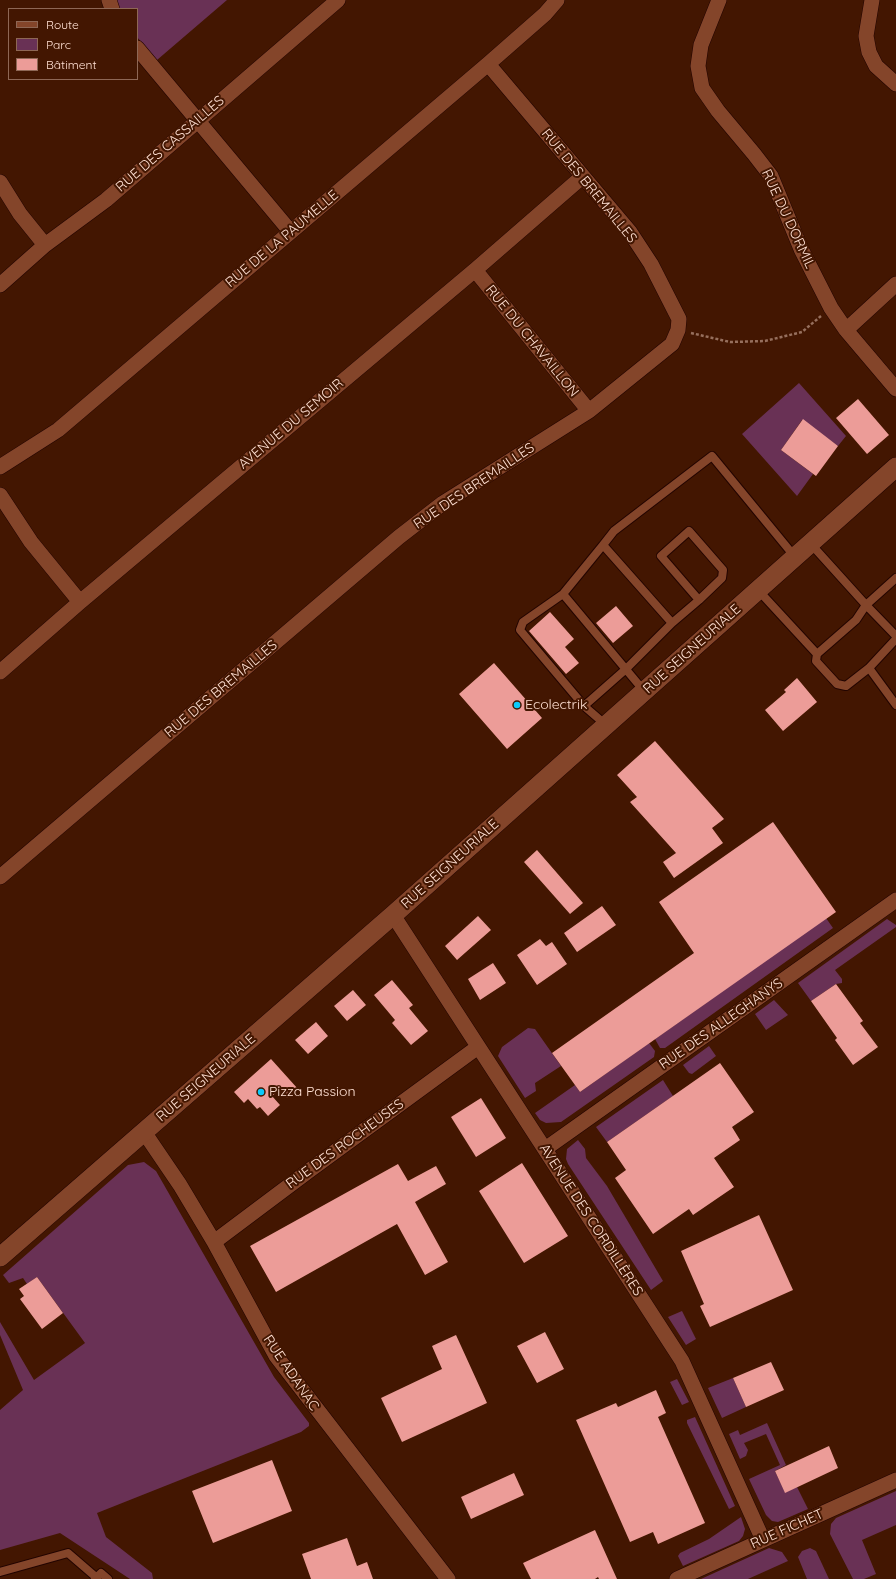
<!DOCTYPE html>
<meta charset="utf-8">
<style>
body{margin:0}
#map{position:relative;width:896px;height:1579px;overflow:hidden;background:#431601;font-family:Quicksand,sans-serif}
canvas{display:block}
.legend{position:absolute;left:8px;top:8px;width:130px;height:72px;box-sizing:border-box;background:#431601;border:1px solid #8e6755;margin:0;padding:5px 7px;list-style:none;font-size:12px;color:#ffe0d3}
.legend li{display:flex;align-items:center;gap:8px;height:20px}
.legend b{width:20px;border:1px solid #8e6755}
</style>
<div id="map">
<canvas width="896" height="1579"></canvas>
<ul class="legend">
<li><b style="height:5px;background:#84452a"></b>Route</li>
<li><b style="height:11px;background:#693155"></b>Parc</li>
<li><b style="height:11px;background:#ec9c98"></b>Bâtiment</li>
</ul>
</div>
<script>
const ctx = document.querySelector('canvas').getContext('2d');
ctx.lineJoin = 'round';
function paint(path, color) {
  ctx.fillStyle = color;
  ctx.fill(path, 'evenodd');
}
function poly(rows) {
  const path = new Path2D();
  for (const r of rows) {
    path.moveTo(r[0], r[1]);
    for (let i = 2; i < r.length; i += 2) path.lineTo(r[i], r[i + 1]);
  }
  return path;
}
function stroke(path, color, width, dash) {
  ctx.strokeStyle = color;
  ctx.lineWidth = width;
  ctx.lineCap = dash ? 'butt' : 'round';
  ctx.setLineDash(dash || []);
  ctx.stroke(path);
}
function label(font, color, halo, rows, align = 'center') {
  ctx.font = font + ' Quicksand,sans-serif';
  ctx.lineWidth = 4;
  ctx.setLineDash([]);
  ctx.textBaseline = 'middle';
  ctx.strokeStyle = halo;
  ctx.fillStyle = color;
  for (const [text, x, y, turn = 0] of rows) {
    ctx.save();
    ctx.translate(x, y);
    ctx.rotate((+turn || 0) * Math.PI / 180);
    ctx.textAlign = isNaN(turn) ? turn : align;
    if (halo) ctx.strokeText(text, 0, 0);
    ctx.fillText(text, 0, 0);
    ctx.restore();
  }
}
paint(poly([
 [116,0,227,0,157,60,137,37,137,9,119,9],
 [799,383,846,436,838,446,802,420,781,450,813,474,797,496,742,434],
 [826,918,833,928,665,1048,660,1048,655,1039],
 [887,919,896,925,896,927,835,970,842,979,842,983,836,984,811,1001,798,983],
 [774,1000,788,1015,766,1030,755,1014],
 [528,1028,535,1029,561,1066,535,1083,536,1091,525,1098,498,1056,502,1047],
 [649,1043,655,1051,654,1057,561,1122,546,1123,540,1120,535,1113,575,1085,580,1092],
 [709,1046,716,1056,692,1074,689,1073,683,1065],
 [663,1080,673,1096,607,1142,596,1127],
 [578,1140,585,1149,586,1158,607,1186,663,1281,651,1290,568,1164,566,1159,567,1149],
 [144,1162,156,1171,274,1377,309,1423,309,1426,301,1432,97,1513,106,1537,152,1573,153,1579,130,1579,60,1533,0,1550,0,1410,23,1390,0,1335,0,1322,34,1380,85,1343,37,1277,27,1284,23,1278,9,1283,3,1275,128,1165],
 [682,1311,696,1339,686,1345,668,1317],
 [733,1378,746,1407,722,1418,708,1388],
 [677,1379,689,1402,682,1405,670,1382],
 [695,1417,735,1506,729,1509,687,1423,687,1420],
 [767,1423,786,1465,775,1471,785,1492,797,1487,808,1509,778,1522,772,1521,766,1515,749,1479,780,1465,766,1434,744,1443,748,1450,746,1456,740,1459,729,1434,738,1430,740,1435],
 [896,1491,896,1525,862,1540,876,1574,864,1579,853,1579,830,1534,831,1524,836,1518],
 [741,1517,745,1529,743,1536,739,1541,683,1566,678,1556,680,1553,709,1539],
 [769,1548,782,1552,788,1561,748,1579,701,1579],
 [810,1548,816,1551,829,1579,807,1579,798,1557,802,1551]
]), '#693155');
paint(poly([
 [858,399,889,435,867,454,836,418],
 [803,419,838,446,816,476,781,450],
 [616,606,633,626,613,643,596,623],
 [550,612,574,639,565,647,579,663,566,674,529,631],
 [494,663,542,718,507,749,459,694],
 [797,678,817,702,783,731,765,710,786,692,784,690],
 [655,741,724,819,712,828,723,843,674,878,663,862,676,853,630,802,637,797,617,775],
 [773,822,836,912,580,1092,552,1053,694,953,659,902],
 [537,850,583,903,570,914,524,862],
 [602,906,616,925,577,952,564,933],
 [478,916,491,930,457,960,445,946],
 [540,939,546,946,552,942,567,964,537,985,517,955],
 [493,963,506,983,480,1000,468,979],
 [392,980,413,1005,409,1008,428,1031,411,1045,392,1023,395,1020,374,995],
 [836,984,863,1021,860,1023,878,1047,853,1065,835,1040,837,1038,811,1001],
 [353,990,366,1005,347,1021,334,1006],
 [316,1022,328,1036,308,1054,295,1040],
 [271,1059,298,1089,287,1098,279,1090,272,1096,280,1105,268,1116,260,1107,257,1109,248,1099,244,1103,234,1092],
 [720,1063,754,1112,732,1127,740,1140,714,1158,734,1187,693,1215,689,1209,653,1234,615,1178,626,1170,607,1142],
 [481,1098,506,1138,476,1157,451,1117],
 [522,1163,568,1236,524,1263,479,1191],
 [398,1164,408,1181,436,1166,446,1184,415,1202,448,1262,425,1275,397,1224,276,1292,250,1246],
 [759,1215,793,1290,710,1327,700,1306,704,1304,681,1251],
 [37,1277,63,1313,42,1329,20,1299,24,1296,19,1289],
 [545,1332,564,1369,537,1383,517,1346],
 [456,1335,487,1403,402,1442,381,1398,442,1369,432,1346],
 [771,1362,784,1390,746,1407,733,1378],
 [656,1390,666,1413,658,1417,705,1523,658,1544,653,1532,630,1542,576,1420,616,1403,618,1407],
 [829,1446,838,1468,785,1493,775,1471],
 [272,1460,292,1511,213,1543,192,1491],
 [514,1473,524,1495,471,1519,461,1497],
 [595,1530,617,1579,599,1579,598,1577,595,1579,531,1579,523,1563],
 [347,1538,357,1566,367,1562,373,1579,311,1579,302,1554]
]), '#ec9c98');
const service = poly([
 [603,545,614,531,712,456,795,557],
 [896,578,866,605,896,636],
 [758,590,817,654,856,620,866,605,810,543],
 [563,594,603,545,672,623],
 [896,639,869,668,896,705],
 [817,654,816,661,837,684,846,686,869,668],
 [584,706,626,669,672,623,699,600,722,578,723,570,689,531,661,556,699,600],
 [606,725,584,706,520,630,523,622,563,594,644,691],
 [0,1572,68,1553,97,1578],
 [95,1579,101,1573,108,1579]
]);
const minor = poly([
 [109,0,112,9],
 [719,0,701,45,698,66,702,88,718,111,754,154,771,176,801,249,831,308,846,330,896,389],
 [872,0,866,36,869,52,876,66,896,84],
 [137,48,290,231],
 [0,182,20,214,45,245],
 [475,270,589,411],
 [0,285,45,245,106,200,338,0],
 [846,330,896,284],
 [0,467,58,430,488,64,545,14,557,0],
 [0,495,31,542,80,602],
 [0,672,80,602,475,270,582,177],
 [0,877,399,537,443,503,589,411,672,344,678,330,679,319,651,264,630,232,488,64],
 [393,915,682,1361,763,1540],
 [144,1132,180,1185,214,1242,276,1356,448,1579],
 [545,1149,896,900],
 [214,1242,310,1170,478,1047],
 [677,1579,896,1480]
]);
const tertiary = poly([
 [0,1257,393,915,896,467]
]);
stroke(service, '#220400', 10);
stroke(minor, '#220400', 16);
stroke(tertiary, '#220400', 20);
stroke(poly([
 [691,333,730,342,765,341,802,332,821,316]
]), '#966f5d', 2.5, [3, 2]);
stroke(service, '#84452a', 8);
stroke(minor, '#84452a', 15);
stroke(tertiary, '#84452a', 19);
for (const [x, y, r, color] of [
 [517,705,4,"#0ccafa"],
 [261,1092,4,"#0ccafa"]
]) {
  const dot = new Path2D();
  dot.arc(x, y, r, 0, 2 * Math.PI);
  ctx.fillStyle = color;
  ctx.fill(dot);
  stroke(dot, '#431601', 1.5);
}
label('14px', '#ffe0d3', '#431601', [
 ["RUE DES CASSAILLES",170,144,-41],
 ["RUE DES BREMAILLES",589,186,51],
 ["RUE DU DORMIL",788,219,65],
 ["RUE DE LA PAUMELLE",282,239,-40],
 ["RUE DU CHAVAILLON",532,341,51],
 ["AVENUE DU SEMOIR",291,424,-40],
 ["RUE DES BREMAILLES",474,486,-34],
 ["RUE SEIGNEURIALE",692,649,-42],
 ["RUE DES BREMAILLES",221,689,-40],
 ["RUE SEIGNEURIALE",450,864,-42],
 ["RUE DES ALLEGHANYS",721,1024,-35],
 ["RUE SEIGNEURIALE",206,1078,-41],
 ["RUE DES ROCHEUSES",345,1144,-36],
 ["AVENUE DES CORDILLÈRES",591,1220,57],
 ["RUE ADANAC",291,1373,56],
 ["RUE FICHET",787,1529,-24]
]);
label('14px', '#ffe0d3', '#431601', [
 ["Ecolectrik",525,705],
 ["Pizza Passion",269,1092]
], 'left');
</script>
